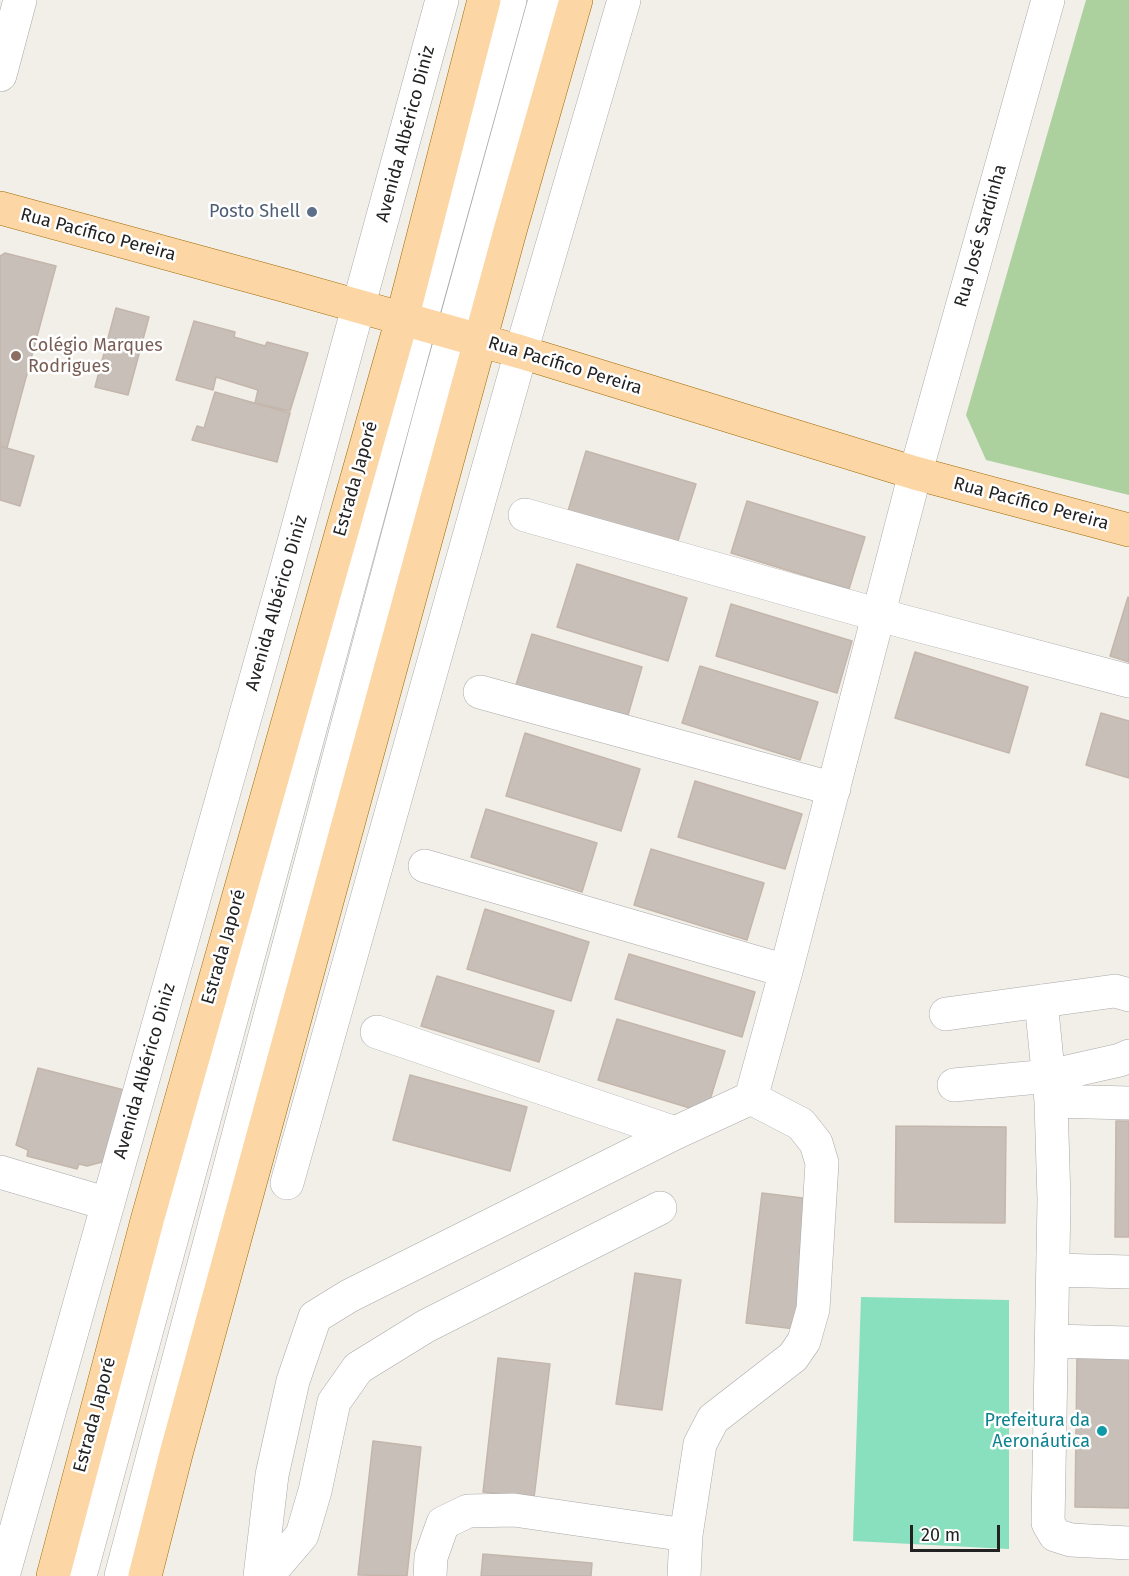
<!DOCTYPE html>
<meta charset="utf-8">
<style>
body{margin:0}
#map{position:relative;width:1129px;height:1576px;overflow:hidden;background:#f2efe9;font-family:"Fira Sans",sans-serif}
canvas{display:block}
.scale{position:absolute;left:910px;top:1525px;width:90px;height:27px;box-sizing:border-box;border:3px solid #222;border-top:0;padding-left:8px;font-size:18px;line-height:21px;white-space:nowrap;color:#222;-webkit-text-stroke:4px #fff;paint-order:stroke}
</style>
<div id="map">
<canvas width="1129" height="1576"></canvas>
<div class="scale">20 m</div>
</div>
<script>
const ctx = document.querySelector('canvas').getContext('2d');
ctx.lineJoin = 'round';
function paint(path, color) {
  ctx.fillStyle = color;
  ctx.fill(path, 'evenodd');
}
function poly(rows) {
  const path = new Path2D();
  for (const r of rows) {
    path.moveTo(r[0], r[1]);
    for (let i = 2; i < r.length; i += 2) path.lineTo(r[i], r[i + 1]);
  }
  return path;
}
function stroke(path, color, width, dash) {
  ctx.strokeStyle = color;
  ctx.lineWidth = width;
  ctx.lineCap = dash ? 'butt' : 'round';
  ctx.setLineDash(dash || []);
  ctx.stroke(path);
}
function label(font, color, halo, rows, align = 'center') {
  ctx.font = font + ' "Fira Sans",sans-serif';
  ctx.lineWidth = 5;
  ctx.setLineDash([]);
  ctx.textBaseline = 'middle';
  ctx.strokeStyle = halo;
  ctx.fillStyle = color;
  for (const [text, x, y, turn = 0] of rows) {
    ctx.save();
    ctx.translate(x, y);
    ctx.rotate((+turn || 0) * Math.PI / 180);
    ctx.textAlign = isNaN(turn) ? turn : align;
    if (halo) ctx.strokeText(text, 0, 0);
    ctx.fillText(text, 0, 0);
    ctx.restore();
  }
}
paint(poly([
 [1086,0,1129,0,1129,495,986,460,966,415]
]), '#add19e');
paint(poly([
 [861,1297,1009,1300,1009,1549,853,1541]
]), '#88e0be');
const building = poly([
 [5,253,56,266,7,448,0,446,0,256,5,253],
 [116,308,149,317,128,395,95,387,116,308],
 [194,321,235,332,234,337,265,346,267,342,308,353,290,411,255,403,258,390,216,377,213,390,176,380,194,321],
 [215,392,290,413,277,462,192,440,197,426,204,428,215,392],
 [0,446,34,456,20,506,0,500,0,446],
 [586,451,696,484,677,544,568,511,586,451],
 [747,501,865,537,849,589,731,553,747,501],
 [577,564,687,598,668,661,557,627,577,564],
 [1128,597,1129,598,1129,662,1110,656,1128,597],
 [731,604,852,641,837,693,716,656,731,604],
 [532,634,642,667,626,722,515,688,532,634],
 [915,652,1028,687,1009,753,895,718,915,652],
 [700,666,818,702,800,760,682,723,700,666],
 [1101,713,1129,721,1129,778,1086,765,1101,713],
 [525,733,640,769,621,831,506,796,525,733],
 [695,781,802,814,785,869,678,837,695,781],
 [486,809,597,843,582,892,471,857,486,809],
 [651,849,764,883,747,940,634,905,651,849],
 [485,909,589,942,571,1001,467,969,485,909],
 [629,954,755,992,742,1037,615,999,629,954],
 [437,976,554,1011,539,1062,421,1026,437,976],
 [617,1019,725,1051,706,1113,598,1080,617,1019],
 [38,1068,128,1091,106,1161,87,1166,79,1164,77,1169,27,1156,28,1150,16,1145,38,1068],
 [410,1075,527,1107,510,1171,393,1140,410,1075],
 [1116,1121,1129,1121,1129,1237,1115,1237,1116,1121],
 [896,1126,1006,1127,1005,1223,895,1222,896,1126],
 [762,1193,811,1199,795,1329,746,1323,762,1193],
 [635,1273,681,1280,662,1410,616,1404,635,1273],
 [1077,1354,1129,1355,1129,1508,1075,1507,1077,1354],
 [498,1358,550,1364,534,1498,483,1492,498,1358],
 [373,1441,421,1447,407,1576,358,1575,373,1441],
 [483,1554,592,1563,591,1576,481,1576,483,1554]
]);
paint(building, '#c7bfb8');
stroke(building, '#c4b6ab', 1.5);
const minor = poly([
 [0,75,20,0],
 [525,515,879,615,1129,681],
 [480,692,834,789],
 [425,866,786,971],
 [1041,1001,1051,1101,1054,1200,1048,1523,1055,1535,1071,1540,1129,1543],
 [946,1014,1115,991,1129,995],
 [377,1032,675,1133],
 [954,1085,1049,1076,1120,1060,1129,1056],
 [1051,1101,1129,1103],
 [0,1172,108,1204],
 [287,1183,521,352,624,0],
 [1054,1270,1129,1272],
 [1052,1341,1129,1343],
 [3,1576,282,586,442,0],
 [80,1576,420,324,510,0],
 [121,1576,429,419,545,0],
 [260,1576,272,1475,293,1381,315,1317,349,1296,675,1133,751,1098,786,971,911,489,1048,0],
 [267,1576,302,1535,315,1491,334,1402,358,1368,426,1326,660,1208],
 [430,1576,431,1557,443,1523,468,1511,514,1510,686,1535],
 [684,1576,686,1535,700,1444,713,1419,793,1357,804,1341,813,1309,822,1163,816,1143,801,1124,751,1098]
]);
const major = poly([
 [0,208,283,285,521,352,915,473,1129,530],
 [53,1576,148,1217,402,319,484,0],
 [145,1576,176,1454,510,231,576,0]
]);
stroke(minor, '#a9a9a9', 34);
stroke(major, '#a06b00', 34);
stroke(minor, '#fff', 33);
stroke(major, '#fcd6a4', 33);
for (const [x, y, r, color] of [
 [312,212,6,"#5c6f8a"],
 [16,356,6,"#8d6e63"],
 [1102,1431,6,"#0f9aa8"]
]) {
  const dot = new Path2D();
  dot.arc(x, y, r, 0, 2 * Math.PI);
  ctx.fillStyle = color;
  ctx.fill(dot);
  stroke(dot, '#fff', 2);
}
label('18px', '#222', '#fff', [
 ["Avenida Albérico Diniz",406,134,-75],
 ["Rua Pacífico Pereira",98,235,15],
 ["Rua José Sardinha",981,236,-74],
 ["Rua Pacífico Pereira",565,366,17],
 ["Estrada Japoré",356,479,-74],
 ["Rua Pacífico Pereira",1031,504,15],
 ["Avenida Albérico Diniz",277,603,-74],
 ["Estrada Japoré",224,947,-74],
 ["Avenida Albérico Diniz",145,1071,-74],
 ["Estrada Japoré",95,1415,-75]
]);
label('18px', '#4e5e75', '#fff', [
 ["Posto Shell",300,212]
], 'right');
label('18px', '#785e54', '#fff', [
 ["Colégio Marques",28,346],
 ["Rodrigues",28,367]
], 'left');
label('18px', '#0d838f', '#fff', [
 ["Prefeitura da",1090,1421],
 ["Aeronáutica",1090,1442]
], 'right');
</script>
